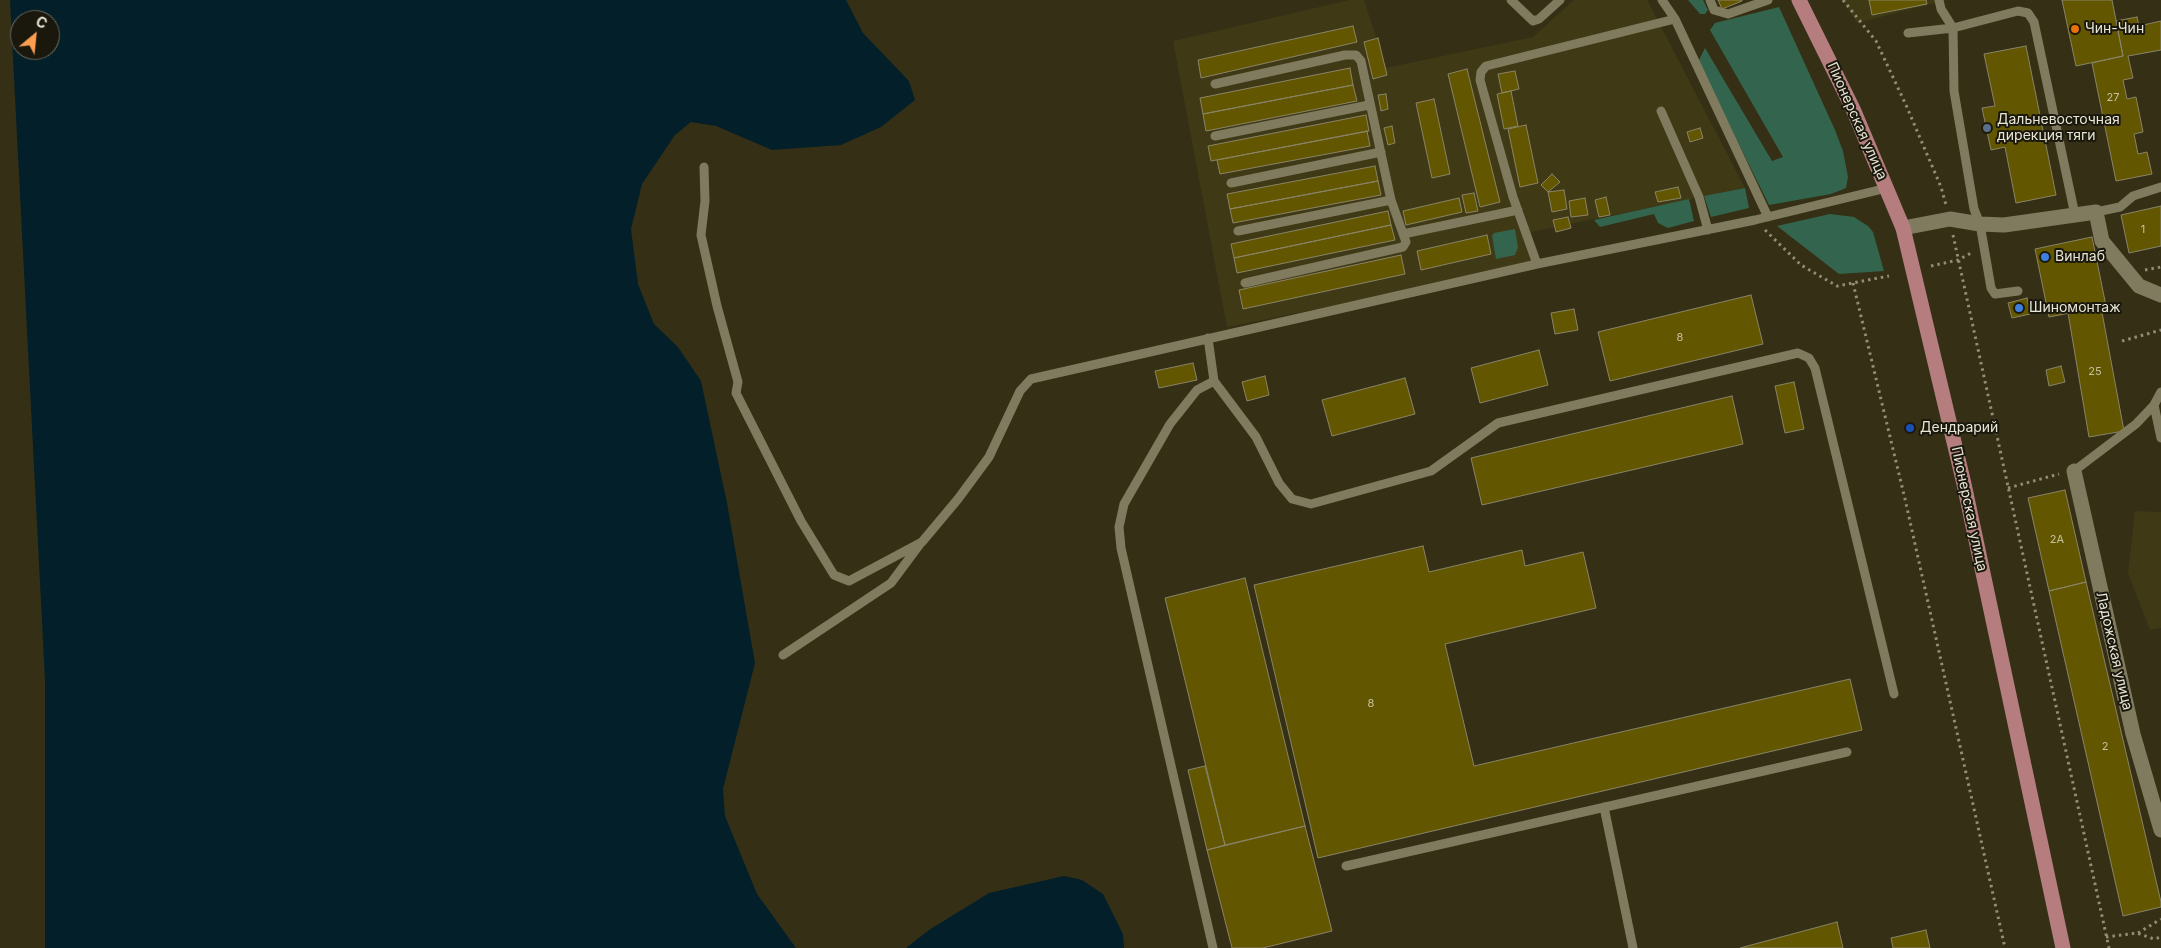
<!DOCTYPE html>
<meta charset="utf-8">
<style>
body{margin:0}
#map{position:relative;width:2161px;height:948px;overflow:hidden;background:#353015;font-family:Inter,sans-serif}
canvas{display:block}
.north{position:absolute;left:10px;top:10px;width:50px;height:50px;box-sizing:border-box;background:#1a180d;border:1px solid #6c6a5d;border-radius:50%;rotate:28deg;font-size:14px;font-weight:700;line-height:20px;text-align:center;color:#e8e5d5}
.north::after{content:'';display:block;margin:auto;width:18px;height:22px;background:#fb9e50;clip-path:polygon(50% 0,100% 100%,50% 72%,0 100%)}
</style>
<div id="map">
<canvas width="2161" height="948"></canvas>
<div class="north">С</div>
</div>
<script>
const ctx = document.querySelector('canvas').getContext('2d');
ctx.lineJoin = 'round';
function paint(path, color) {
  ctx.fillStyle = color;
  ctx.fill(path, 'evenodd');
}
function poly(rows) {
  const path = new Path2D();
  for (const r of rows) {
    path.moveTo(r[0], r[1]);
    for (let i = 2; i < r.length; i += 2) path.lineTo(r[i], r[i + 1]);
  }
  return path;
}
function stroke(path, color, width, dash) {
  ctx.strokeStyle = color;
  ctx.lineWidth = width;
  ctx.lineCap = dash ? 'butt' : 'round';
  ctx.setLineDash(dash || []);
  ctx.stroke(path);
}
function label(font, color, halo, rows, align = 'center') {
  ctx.font = font + ' Inter,sans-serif';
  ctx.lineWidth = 4;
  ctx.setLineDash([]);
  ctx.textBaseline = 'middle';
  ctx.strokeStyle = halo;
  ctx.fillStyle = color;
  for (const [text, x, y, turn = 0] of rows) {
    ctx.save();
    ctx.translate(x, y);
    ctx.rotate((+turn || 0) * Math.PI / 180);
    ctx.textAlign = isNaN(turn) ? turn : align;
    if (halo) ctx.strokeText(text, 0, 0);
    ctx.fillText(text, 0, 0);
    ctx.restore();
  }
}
paint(poly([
 [1350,0,1364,0,1386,68,1533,37,1574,0,1647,0,1745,188,1526,233,1532,266,1227,327,1173,41],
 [1843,0,1947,0,1857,23],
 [2135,511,2161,512,2161,628,2150,630,2128,573]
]), '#403916');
paint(poly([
 [1688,0,1703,0,1708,10,1705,14,1700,14],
 [1779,7,1835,130,1843,151,1848,177,1846,188,1831,194,1769,205,1698,62,1705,48,1772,161,1783,157,1710,30,1715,23],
 [1745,188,1749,208,1711,217,1704,196],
 [1689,199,1694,221,1668,228,1658,223,1654,214,1600,227,1594,220],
 [1830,214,1854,217,1868,226,1873,232,1884,271,1839,274,1777,226],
 [1515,229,1518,247,1515,255,1496,259,1492,236,1494,233]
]), '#33644d');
paint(poly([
 [10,0,846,0,863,33,909,81,915,100,881,127,841,145,772,150,716,126,691,122,675,135,642,184,631,229,638,284,654,324,678,347,701,381,727,503,755,663,723,789,725,816,757,894,796,948,45,948,45,680],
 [20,20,50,20,50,50,20,50],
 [1064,876,1082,880,1103,894,1123,934,1124,948,906,948,929,930,989,893]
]), '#031f29');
const building = poly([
 [1718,0,1742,0,1742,1,1722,9,1718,0],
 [1869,0,1926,0,1927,4,1872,15,1869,0],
 [2062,0,2112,0,2123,56,2076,66,2062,0],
 [2137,17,2139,26,2161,21,2161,50,2128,56,2133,78,2123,80,2127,99,2136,97,2143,132,2134,134,2138,154,2147,152,2152,174,2116,181,2092,63,2123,56,2116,21,2137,17],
 [1353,26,1357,42,1201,78,1198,60,1353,26],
 [1378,38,1387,75,1373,79,1364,42,1378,38],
 [2026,46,2056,195,2016,203,2005,147,1991,150,1982,108,1995,106,1984,54,2026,46],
 [1350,68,1353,85,1203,114,1200,98,1350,68],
 [1467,69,1500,202,1480,207,1448,74,1467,69],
 [1515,71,1519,89,1502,93,1498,74,1515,71],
 [1353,85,1357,101,1206,131,1203,114,1353,85],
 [1511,91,1518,126,1504,129,1497,94,1511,91],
 [1386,94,1388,109,1381,111,1378,95,1386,94],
 [1434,99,1450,174,1432,178,1416,103,1434,99],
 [1366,115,1369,131,1211,161,1208,146,1366,115],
 [1526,125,1538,183,1520,187,1508,129,1526,125],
 [1392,126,1395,143,1388,145,1384,128,1392,126],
 [1700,128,1703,138,1690,142,1687,132,1700,128],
 [1367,131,1370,146,1220,174,1217,160,1367,131],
 [1375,166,1378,181,1230,209,1227,194,1375,166],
 [1552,174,1560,182,1548,192,1541,185,1552,174],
 [1378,181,1381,195,1233,223,1230,209,1378,181],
 [1678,187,1681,198,1658,202,1655,192,1678,187],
 [1564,190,1567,209,1552,212,1548,192,1564,190],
 [1474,193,1478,211,1466,213,1462,195,1474,193],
 [1606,197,1610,215,1599,217,1595,200,1606,197],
 [1459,198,1462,212,1406,225,1403,211,1459,198],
 [1585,198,1588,215,1571,217,1569,201,1585,198],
 [2161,206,2161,246,2129,253,2121,215,2161,206],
 [1388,211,1391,225,1234,258,1231,244,1388,211],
 [1568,217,1571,228,1556,232,1553,220,1568,217],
 [1391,225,1395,240,1237,273,1234,258,1391,225],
 [1487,235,1491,254,1421,270,1417,251,1487,235],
 [2092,237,2106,306,2049,317,2035,249,2092,237],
 [1401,255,1405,274,1243,309,1239,290,1401,255],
 [1751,295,1763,344,1610,381,1598,332,1751,295],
 [2027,298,2030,314,2012,318,2008,303,2027,298],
 [2101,307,2124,431,2089,437,2068,313,2101,307],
 [1574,309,1578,330,1555,334,1551,313,1574,309],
 [1539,350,1548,385,1480,403,1471,368,1539,350],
 [1193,363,1197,380,1159,388,1155,371,1193,363],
 [2061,366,2065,382,2049,386,2046,370,2061,366],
 [1265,376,1269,395,1247,401,1242,382,1265,376],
 [1405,378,1415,414,1332,436,1322,400,1405,378],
 [1794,382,1804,429,1785,433,1775,386,1794,382],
 [1732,396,1743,444,1482,505,1471,458,1732,396],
 [2065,490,2086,582,2049,591,2028,498,2065,490],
 [1423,546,1429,572,1522,550,1525,566,1583,552,1596,608,1445,644,1474,766,1850,679,1862,730,1318,858,1254,585,1423,546],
 [1245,578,1305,826,1225,845,1165,598,1245,578],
 [2086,582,2161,902,2161,907,2123,916,2049,591,2086,582],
 [1205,766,1225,845,1207,850,1188,770,1205,766],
 [1305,826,1332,931,1263,948,1232,948,1207,850,1305,826],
 [1837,922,1843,948,1740,948,1837,922],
 [1926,930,1930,948,1893,948,1891,938,1926,930]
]);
paint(building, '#635600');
stroke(building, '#898467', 1);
stroke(poly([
 [1843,0,1876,41,1906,105,1941,187,1946,205],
 [1765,230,1801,265,1837,286,1889,276],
 [1953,235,2109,948],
 [1931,266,1958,260,1973,252],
 [2145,270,2161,267],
 [1853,283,1905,499,2005,948],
 [2122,341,2161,330],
 [2008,488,2059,474],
 [2138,933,2161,919],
 [2106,937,2137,933,2154,939,2161,937]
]), '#918d77', 3, [2.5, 4]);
stroke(poly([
 [1511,0,1533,21,1539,19,1560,0],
 [1662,0,1675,19,1768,217],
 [1710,0,1714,10,1728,14,1768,0],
 [1908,33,1953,28,1941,9,1939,0],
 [1215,84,1345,55,1356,55,1361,61,1391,200,1406,242,1403,247,1245,283],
 [1661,111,1699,197,1708,230],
 [1215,136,1369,105],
 [704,167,705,201,701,235,717,306,738,382,736,393,801,521,834,575,849,581,922,542,958,499,989,457,1020,391,1031,379,1537,264,1755,220,1887,188],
 [1231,183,1381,152],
 [2096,212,2120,207,2133,196,2161,187],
 [1238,231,1391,200],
 [1403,234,1518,210],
 [1537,264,1513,197,1480,80,1481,72,1486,66,1675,19],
 [2018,291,1995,294,1991,288,1980,224,1974,209,1954,91,1953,28,2018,11,2028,13,2034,22,2075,215],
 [1208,338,1214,381,1256,437,1279,483,1292,499,1311,504,1431,471,1498,423,1798,353,1809,358,1815,368,1894,694],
 [2154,405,2161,392],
 [2074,471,2136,424,2154,405,2161,438],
 [783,655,891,583,920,544],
 [1604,807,1633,948],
 [1346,866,1847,752],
 [1213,948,1121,548,1119,527,1124,504,1170,424,1197,390,1214,381]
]), '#807b5e', 9);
stroke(poly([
 [1903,228,1950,219,1980,224,2004,225,2096,212,2102,241,2139,286,2161,295],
 [2074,471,2133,734,2161,830]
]), '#807b5e', 15);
stroke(poly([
 [1799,0,1853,109,1903,228,1964,484,2063,948]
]), '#b57d7e', 15);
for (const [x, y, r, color] of [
 [2075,29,5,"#e8710a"],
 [1987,128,5,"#5c6f8a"],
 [2045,257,5,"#3f7fe0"],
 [2019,308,5,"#3f7fe0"],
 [1910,428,5,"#1a4fb4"]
]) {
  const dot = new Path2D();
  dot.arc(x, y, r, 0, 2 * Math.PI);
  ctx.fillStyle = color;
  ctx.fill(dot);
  stroke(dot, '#1a180d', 2);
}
label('11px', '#c7c1a0', null, [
 ["27",2113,98],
 ["1",2143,230],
 ["8",1680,338],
 ["25",2095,372],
 ["2А",2057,540],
 ["8",1371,704],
 ["2",2105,747]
]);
label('14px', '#e8e5d5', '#1a180d', [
 ["Чин-Чин",2085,29],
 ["Дальневосточная",1997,120],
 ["дирекция тяги",1997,136],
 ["Винлаб",2055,257],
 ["Шиномонтаж",2029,308],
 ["Дендрарий",1920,428]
], 'left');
label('14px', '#e8e5d5', '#1a180d', [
 ["Пионерская улица",1857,121,66],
 ["Пионерская улица",1969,509,78],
 ["Ладожская улица",2114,651,77]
]);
</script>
